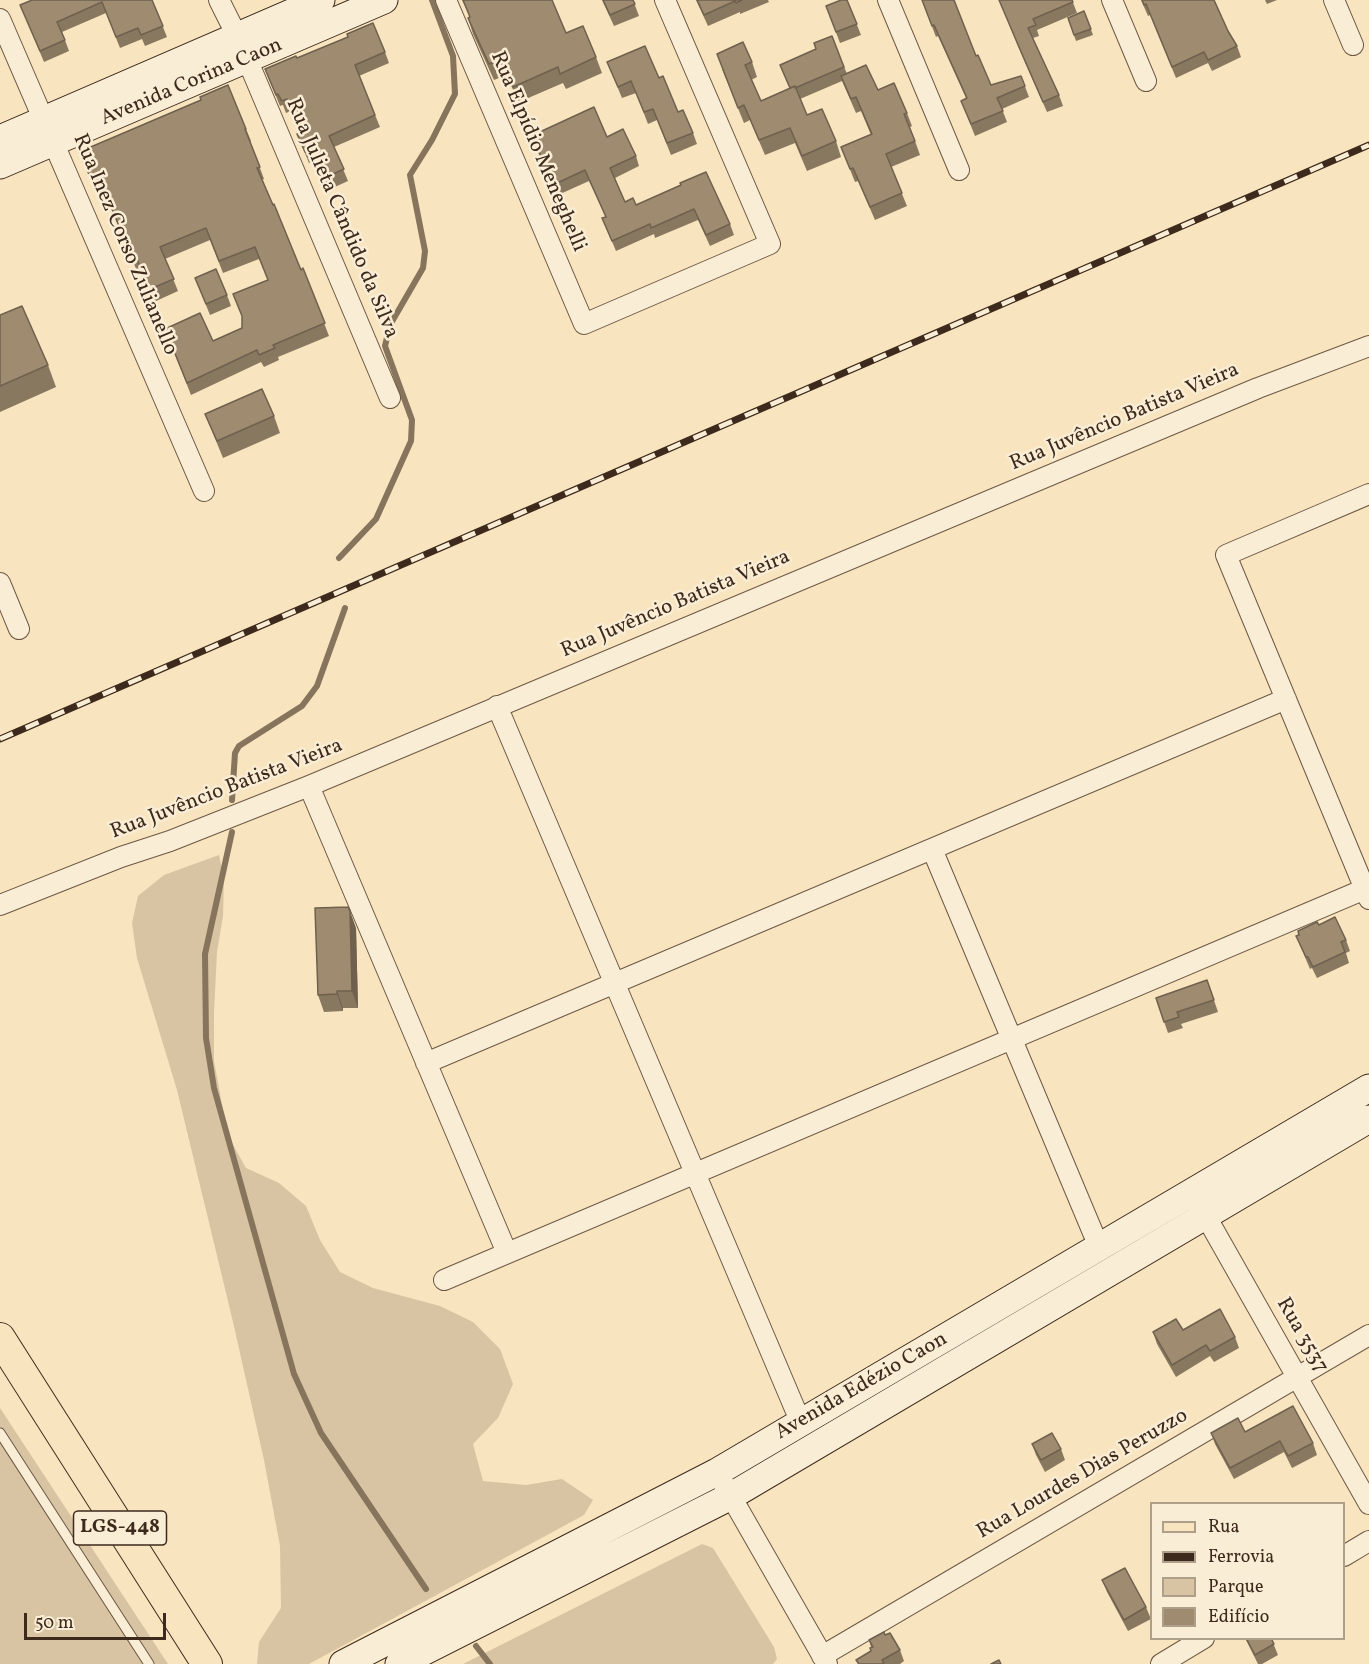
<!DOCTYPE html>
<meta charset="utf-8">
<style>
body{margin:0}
#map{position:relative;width:1369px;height:1664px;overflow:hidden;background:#f8e4be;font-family:Vollkorn,serif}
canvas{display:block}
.legend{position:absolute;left:1150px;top:1502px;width:195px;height:138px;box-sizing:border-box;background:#faedd5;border:2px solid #ae9f8b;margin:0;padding:8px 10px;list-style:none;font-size:18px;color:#3d2a1c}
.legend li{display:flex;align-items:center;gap:12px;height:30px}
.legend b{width:30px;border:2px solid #ae9f8b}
.scale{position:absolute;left:24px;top:1613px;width:142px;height:27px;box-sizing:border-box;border:3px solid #3d2a1c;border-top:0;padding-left:8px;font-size:18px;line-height:21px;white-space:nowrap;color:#3d2a1c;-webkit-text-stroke:4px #faedd5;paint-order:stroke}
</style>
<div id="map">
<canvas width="1369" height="1664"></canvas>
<ul class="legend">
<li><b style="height:8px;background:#f8e4be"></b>Rua</li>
<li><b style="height:8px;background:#3d2a1c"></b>Ferrovia</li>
<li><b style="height:16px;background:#d8c4a2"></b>Parque</li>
<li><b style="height:16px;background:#9e8b70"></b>Edifício</li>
</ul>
<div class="scale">50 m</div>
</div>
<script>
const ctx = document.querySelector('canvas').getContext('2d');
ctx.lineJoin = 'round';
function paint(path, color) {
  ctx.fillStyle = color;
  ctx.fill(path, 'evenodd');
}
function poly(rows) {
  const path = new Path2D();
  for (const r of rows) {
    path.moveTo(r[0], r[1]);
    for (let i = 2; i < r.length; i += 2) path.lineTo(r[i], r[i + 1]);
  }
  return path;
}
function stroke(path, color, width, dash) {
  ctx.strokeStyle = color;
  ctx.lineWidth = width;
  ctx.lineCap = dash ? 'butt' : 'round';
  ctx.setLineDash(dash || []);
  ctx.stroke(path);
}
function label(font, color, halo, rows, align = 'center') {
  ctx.font = font + ' Vollkorn,serif';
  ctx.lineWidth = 5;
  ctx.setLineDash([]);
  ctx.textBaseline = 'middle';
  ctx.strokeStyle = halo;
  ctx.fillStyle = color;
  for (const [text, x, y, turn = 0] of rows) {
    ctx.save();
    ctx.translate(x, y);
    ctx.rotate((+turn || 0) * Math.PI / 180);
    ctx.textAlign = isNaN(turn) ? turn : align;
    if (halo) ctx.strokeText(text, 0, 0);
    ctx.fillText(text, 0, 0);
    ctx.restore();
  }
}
paint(poly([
 [219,855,224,879,223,916,217,952,214,1013,214,1061,228,1136,246,1168,279,1183,306,1206,320,1240,340,1272,373,1288,440,1306,473,1322,500,1349,513,1384,498,1418,473,1444,483,1481,526,1485,562,1479,593,1500,584,1515,309,1664,257,1664,259,1642,281,1608,280,1546,264,1460,233,1322,177,1090,137,958,132,923,138,896,164,875],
 [0,1408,168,1664,0,1664],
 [702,1544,713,1548,774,1647,777,1659,773,1664,463,1664]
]), '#d8c4a2');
stroke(poly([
 [339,558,376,519,411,441,412,420,385,346,390,325,423,268,425,251,410,175,432,140,455,94,453,56,432,0],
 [232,800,235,753,239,746,302,706,317,686,345,608],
 [232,832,205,954,206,1038,214,1088,294,1374,321,1433,426,1589],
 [476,1646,490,1664]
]), '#87745c', 6);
const service = poly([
 [0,1433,149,1664]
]);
const minor = poly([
 [219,0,237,36],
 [446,0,584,324,770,244,665,0],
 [888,0,959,170],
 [1112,0,1146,81],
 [1334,0,1353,45],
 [0,19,204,491],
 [247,59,390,398],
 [1369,494,1226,555,1369,899],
 [0,583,19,629],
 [497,706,801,1423],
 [309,786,507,1253],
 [932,849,1099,1247],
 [0,905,121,857,170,841,309,786,1258,388,1369,346],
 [426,1063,1286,699],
 [1199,1204,1369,1504],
 [444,1280,1365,889],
 [717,1472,827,1664],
 [1344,1556,1369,1541],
 [822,1656,1369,1335],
 [1161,1664,1204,1638]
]);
const secondary = poly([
 [0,139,321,0],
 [0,165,384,0],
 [343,1664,717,1472,1369,1088],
 [399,1664,731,1496,1369,1119]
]);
const primary = poly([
 [0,1338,207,1664]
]);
stroke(service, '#6c5844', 11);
stroke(minor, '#6c5844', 22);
stroke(secondary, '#3d2a1c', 29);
stroke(primary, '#3d2a1c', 32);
stroke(service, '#faedd5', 9);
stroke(minor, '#faedd5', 20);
stroke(secondary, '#faedd5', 27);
stroke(primary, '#f8e4be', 30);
const rail = poly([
 [0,739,1369,145]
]);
stroke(rail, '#3d2a1c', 7);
stroke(rail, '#faedd5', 4.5, [14]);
paint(poly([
 [152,0,167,37,145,46,142,39,120,48,106,13,62,32,69,51,44,62,20,5],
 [462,0,552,0,566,33,596,57,602,73,566,89,563,83,519,102,506,75,494,80,473,34,468,18,470,17],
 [602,0,633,0,639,16,614,26],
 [696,0,768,0,769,2,740,14,740,12,708,26],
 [847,0,861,35,840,43,826,6],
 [922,0,976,56,991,85,1021,76,1029,97,1002,109,1007,122,975,136,961,101,966,98,938,36,936,37],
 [999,0,1072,0,1077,13,1037,30,1039,36,1033,38,1059,95,1063,106,1047,112,1023,58],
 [1141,0,1214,0,1228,31,1237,46,1241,57,1212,71,1208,63,1176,78,1150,15,1148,16],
 [1265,0,1277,0,1267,4],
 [1084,11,1093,35,1076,41,1068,18],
 [832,36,847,74,878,90,907,113,912,126,910,127,920,155,891,167,907,206,875,220,858,181,855,182,841,147,871,135,861,111,856,113,842,81,800,99,807,115,836,141,841,157,807,171,795,143,765,155,750,120,744,123,722,69,752,62,757,77,751,80,761,101,790,89,780,65,816,49],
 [385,52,389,63,359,76,380,127,334,147,348,181,326,191,313,162,309,163,297,134,301,132,291,111,286,113,283,105,280,106,265,69,297,58],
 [607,62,659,78,678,112,693,133,697,144,671,155,657,120,648,124,636,93,622,98],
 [246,129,251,141,250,141,264,179,262,180,301,270,303,268,329,336,278,357,279,360,264,367,261,362,191,395,165,329,213,341,242,328,268,280,259,259,223,273,210,240,165,259,178,291,154,302,140,269,137,271,110,206,104,209,79,152],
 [531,136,607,137,636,156,639,166,615,178,625,202,636,205,681,185,730,224,734,235,710,246,698,220,655,238,654,234,616,251,602,218,606,217,589,181,558,195,535,146],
 [195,278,227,295,231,306,210,315],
 [0,315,48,365,56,387,0,412],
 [205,414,274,416,280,433,223,458],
 [1319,925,1346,940,1350,951,1346,953,1349,963,1317,978,1312,968,1310,969,1296,936],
 [356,928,358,1008,343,1008,343,1011,324,1012,318,995],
 [1207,980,1218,1012,1181,1024,1183,1028,1168,1033,1156,998],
 [1183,1330,1235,1337,1239,1348,1214,1362,1210,1356,1176,1377,1157,1344,1153,1332],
 [1245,1432,1313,1443,1317,1455,1292,1468,1284,1452,1234,1479,1215,1444,1211,1433],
 [1032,1444,1061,1449,1065,1460,1045,1472,1036,1455],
 [1102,1580,1146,1607,1151,1619,1128,1631,1107,1592],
 [885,1635,900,1650,904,1661,900,1664,858,1664,856,1660,871,1652,871,1647,869,1640],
 [1245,1638,1271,1638,1278,1655,1262,1664,1258,1664]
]), '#887860');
paint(poly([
 [350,911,356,928,358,1008,352,991],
 [337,991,343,1008,343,1011,337,994]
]), '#6f614e');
const building = poly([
 [32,0,152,0,163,26,141,35,138,28,116,37,102,2,57,22,65,40,40,51,20,5,32,0],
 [463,0,552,0,566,33,583,26,596,57,560,74,558,67,513,87,501,59,489,64,468,18,470,17,463,0],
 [603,0,633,0,635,4,610,15,603,0],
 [697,0,742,0,736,3,735,1,704,15,697,0],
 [841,0,847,0,857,24,836,32,826,6,841,0],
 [922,0,954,0,976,56,978,55,991,85,1021,76,1025,86,997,98,1003,111,971,124,961,101,967,98,934,25,932,26,922,0],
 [999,0,1072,0,1073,2,1033,19,1036,25,1028,28,1059,95,1043,102,1019,47,999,0],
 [1142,0,1214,0,1228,31,1237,46,1208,60,1204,52,1172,67,1146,4,1144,5,1142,0],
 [1084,11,1091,29,1074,35,1068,18,1084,11],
 [373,23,385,52,355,65,375,115,329,136,344,169,322,179,309,150,305,152,297,134,302,132,287,99,282,101,278,94,276,95,265,69,296,56,297,58,348,37,347,34,373,23],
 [832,36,844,67,795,88,795,86,790,88,780,65,816,49,814,43,832,36],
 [743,42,752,62,745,65,761,101,795,86,807,115,822,109,836,141,802,156,790,128,759,140,744,105,738,108,717,54,743,42],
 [645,46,659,78,663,76,678,112,683,110,693,133,667,143,653,109,644,112,631,81,618,87,607,62,645,46],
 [866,65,878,90,894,83,907,113,904,114,915,141,886,154,902,193,870,207,853,168,850,169,841,147,872,134,856,97,851,99,841,76,866,65],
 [228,85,246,129,245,129,260,167,257,168,273,205,274,204,301,270,303,268,325,323,273,345,275,348,259,355,257,350,187,383,165,329,200,313,213,341,242,328,242,316,233,294,268,280,255,247,219,261,206,228,160,247,174,279,150,289,136,257,132,258,106,194,99,197,79,152,201,100,200,97,228,85],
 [594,107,607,137,623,129,636,156,610,168,625,202,633,198,636,205,681,185,680,183,706,172,730,224,706,235,694,209,651,228,650,224,612,241,602,218,606,217,585,170,555,184,531,136,594,107],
 [216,269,227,295,206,304,195,278,216,269],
 [22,306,48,365,0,386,0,315,22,306],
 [262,389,274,416,217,441,205,414,262,389],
 [348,907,350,911,352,991,337,991,337,994,318,995,315,908,348,907],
 [1335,917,1346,940,1341,942,1345,952,1313,967,1308,957,1306,957,1296,936,1299,935,1298,931,1317,922,1319,925,1335,917],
 [1207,980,1214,1000,1177,1012,1179,1017,1164,1022,1156,998,1207,980],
 [1220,1309,1235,1337,1210,1351,1206,1345,1172,1365,1153,1332,1176,1319,1183,1330,1220,1309],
 [1293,1406,1313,1443,1288,1456,1280,1441,1230,1468,1211,1433,1238,1418,1245,1432,1293,1406],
 [1052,1433,1061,1449,1041,1460,1032,1444,1052,1433],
 [1125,1568,1146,1607,1124,1620,1102,1580,1125,1568],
 [884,1632,885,1635,890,1633,900,1650,882,1660,884,1664,859,1664,856,1660,871,1651,870,1648,873,1647,869,1640,884,1632],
 [1246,1638,1271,1638,1274,1644,1255,1655,1246,1638],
 [999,1660,1001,1664,991,1664,999,1660]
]);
paint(building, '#9e8b70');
stroke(building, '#6f614e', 1.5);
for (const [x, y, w] of [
 [120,1528,93]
]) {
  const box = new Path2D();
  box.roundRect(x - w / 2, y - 17, w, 34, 4.5);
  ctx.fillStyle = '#faedd5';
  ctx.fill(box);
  stroke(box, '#3d2a1c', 1.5);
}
label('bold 20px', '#3d2a1c', null, [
 ["LGS-448",120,1528]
]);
label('21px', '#3d2a1c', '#faedd5', [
 ["Avenida Corina Caon",192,83,-23],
 ["Rua Elpídio Meneghelli",537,152,67],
 ["Rua Julieta Cândido da Silva",341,219,67],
 ["Rua Inez Corso Zulianello",124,245,67],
 ["Rua Juvêncio Batista Vieira",1125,418,-23],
 ["Rua Juvêncio Batista Vieira",676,605,-23],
 ["Rua Juvêncio Batista Vieira",227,790,-21],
 ["Rua 3537",1301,1336,60],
 ["Avenida Edézio Caon",862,1387,-30],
 ["Rua Lourdes Dias Peruzzo",1083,1475,-30]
]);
</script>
